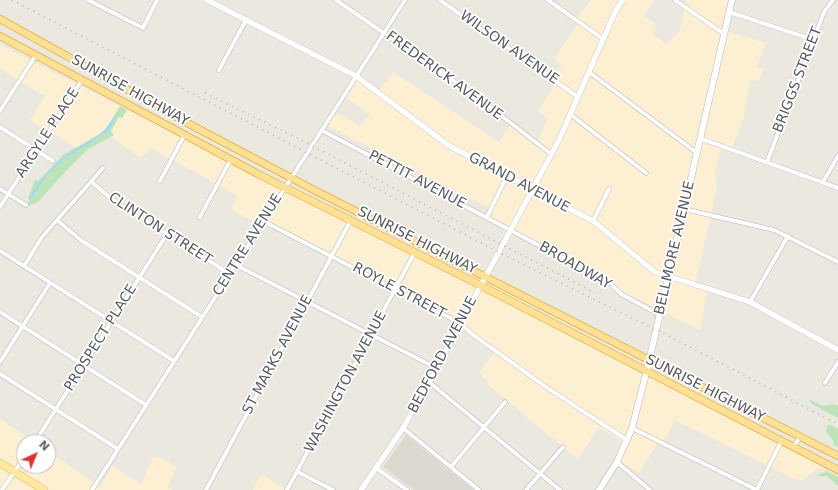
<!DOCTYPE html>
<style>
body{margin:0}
#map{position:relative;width:838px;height:490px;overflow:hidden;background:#ebe8df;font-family:"DejaVu Sans",sans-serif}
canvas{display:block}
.north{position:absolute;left:16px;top:434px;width:40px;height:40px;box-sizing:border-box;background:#fff;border:1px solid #bcbebf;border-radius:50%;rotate:44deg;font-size:11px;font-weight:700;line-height:16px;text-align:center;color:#585c60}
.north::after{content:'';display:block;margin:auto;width:14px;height:18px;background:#e42f2b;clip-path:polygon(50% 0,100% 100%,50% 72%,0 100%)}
</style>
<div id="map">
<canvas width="838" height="490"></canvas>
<div class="north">N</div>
</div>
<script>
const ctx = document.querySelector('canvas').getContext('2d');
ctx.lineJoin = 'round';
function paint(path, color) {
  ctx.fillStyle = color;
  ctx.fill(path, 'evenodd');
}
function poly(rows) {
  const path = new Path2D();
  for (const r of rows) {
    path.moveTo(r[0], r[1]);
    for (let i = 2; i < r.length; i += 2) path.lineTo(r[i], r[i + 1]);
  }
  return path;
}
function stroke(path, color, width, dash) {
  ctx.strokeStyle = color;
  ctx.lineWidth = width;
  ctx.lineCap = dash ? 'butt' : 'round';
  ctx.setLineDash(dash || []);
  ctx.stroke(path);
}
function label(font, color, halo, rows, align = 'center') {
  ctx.font = font + ' "DejaVu Sans",sans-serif';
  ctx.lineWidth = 3.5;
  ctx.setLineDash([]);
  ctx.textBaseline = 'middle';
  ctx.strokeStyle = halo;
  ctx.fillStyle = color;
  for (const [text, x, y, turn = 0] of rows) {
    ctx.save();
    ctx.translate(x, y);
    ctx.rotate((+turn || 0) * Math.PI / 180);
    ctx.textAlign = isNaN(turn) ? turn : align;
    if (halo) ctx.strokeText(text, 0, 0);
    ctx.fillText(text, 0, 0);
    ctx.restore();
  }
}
paint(poly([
 [591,0,654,0,644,16,657,25,653,34,667,44,680,30,686,0,731,0,724,30,766,43,757,67,764,69,759,81,751,80,743,119,732,148,722,145,715,172,717,187,695,287,707,291,700,330,622,292,612,283,486,215,489,208,328,126,336,112,360,126,370,114,346,98,357,80,377,94,393,72,499,142,510,126,536,145,547,121,546,118,538,111,550,93,555,83,552,81,562,65,554,59,578,24,575,21],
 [0,45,761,433,823,465,801,481,792,478,675,420,666,438,657,444,639,473,614,458,622,442,599,427,578,459,487,384,488,382,479,373,495,352,459,323,263,220,259,225,231,209,238,196,151,148,141,158,108,135,82,151,30,120,45,96,0,69],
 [0,419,35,442,24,442,24,466,48,466,48,451,100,487,112,466,141,484,154,455,177,467,167,487,173,490,0,490],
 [261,474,287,490,253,490]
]), '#fdf0d2');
paint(poly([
 [406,435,474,490,414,490,383,467]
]), '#ddd9d0');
paint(poly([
 [120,106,127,110,122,118,119,117,111,131,114,135,88,149,64,173,38,202,26,207,30,200,28,198,35,180,38,181,63,155,98,135,106,129],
 [808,399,823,406,834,404,838,406,838,418,812,404],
 [828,424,838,429,838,447,834,445,833,440,826,432],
 [827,471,838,477,838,486,827,476,816,476]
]), '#bde3bb');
paint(poly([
 [119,112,109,130,64,159,46,176,30,200,29,199,39,182,57,163,74,150,102,133]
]), '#9dd9fd');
const minor = poly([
 [88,0,143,28,157,0],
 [336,0,477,97,551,154],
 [440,0,578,97],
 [548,0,603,39],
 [675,0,724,34],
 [729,12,814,40],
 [219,70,246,20],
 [589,72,697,153],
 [0,111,36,55],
 [570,114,646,173],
 [0,127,53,161],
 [323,131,610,283,621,294,660,315],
 [702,139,838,188],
 [767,162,824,12,833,0],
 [160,181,185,134],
 [92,182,110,198,230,274],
 [823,182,838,156],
 [0,189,26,205],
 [0,207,82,80],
 [684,209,774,230,838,262],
 [200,217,231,159],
 [487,217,507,176],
 [58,221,82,241,202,317],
 [263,221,460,323,472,334,546,387,627,440],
 [593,221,609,189],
 [0,251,174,361],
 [236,265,436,368],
 [24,266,42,237,103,168],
 [750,302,788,236],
 [0,312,146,405],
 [0,362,50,283],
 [0,374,118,449],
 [429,382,560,490],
 [825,383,838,362],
 [403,428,479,490],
 [632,428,757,490],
 [35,442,167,234],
 [794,446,800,437],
 [617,462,650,490],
 [451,467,505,402],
 [376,468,407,490],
 [298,472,333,490],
 [2,490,24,458],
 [92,490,405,0],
 [206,490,351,220],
 [287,490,415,252],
 [526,490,563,447],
 [757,490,782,440]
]);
const tertiary = poly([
 [207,0,356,76,448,145,593,221,655,272,750,302,838,350],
 [361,490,403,428,429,382,559,140,616,10,623,0]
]);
const secondary = poly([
 [599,490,617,462,632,428,647,370,732,0]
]);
const primary = poly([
 [0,463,44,490]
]);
const trunk = poly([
 [0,19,191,125,316,191,838,456],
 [0,36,258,174,472,281,838,470]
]);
stroke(minor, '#b2b6ba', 5);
stroke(tertiary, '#b2b6ba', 6);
stroke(secondary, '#b3b7bc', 7);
stroke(primary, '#edba55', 8);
stroke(trunk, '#e59205', 8);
stroke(minor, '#fff', 4);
stroke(tertiary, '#fff', 5.5);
stroke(secondary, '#fff', 6);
stroke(primary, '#fde9a2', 7);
stroke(trunk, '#fce094', 7);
stroke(poly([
 [12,0,516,261,663,333,838,424],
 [205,93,295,137,595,293]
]), '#b0b1b1', 1.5, [1, 5]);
label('14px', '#585c60', '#fff', [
 ["WILSON AVENUE",509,48,35],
 ["FREDERICK AVENUE",444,76,36],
 ["BRIGGS STREET",798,80,-69],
 ["SUNRISE HIGHWAY",130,91,29],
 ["ARGYLE PLACE",48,133,-57],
 ["PETTIT AVENUE",417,180,28],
 ["GRAND AVENUE",519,183,28],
 ["CLINTON STREET",160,229,33],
 ["SUNRISE HIGHWAY",417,241,27],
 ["CENTRE AVENUE",248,245,-58],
 ["BELLMORE AVENUE",675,248,-77],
 ["BROADWAY",575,266,30],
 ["ROYLE STREET",399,291,28],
 ["PROSPECT PLACE",101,338,-58],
 ["ST MARKS AVENUE",278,355,-62],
 ["BEDFORD AVENUE",443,355,-62],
 ["WASHINGTON AVENUE",346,382,-62],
 ["SUNRISE HIGHWAY",705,389,27]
]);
</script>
